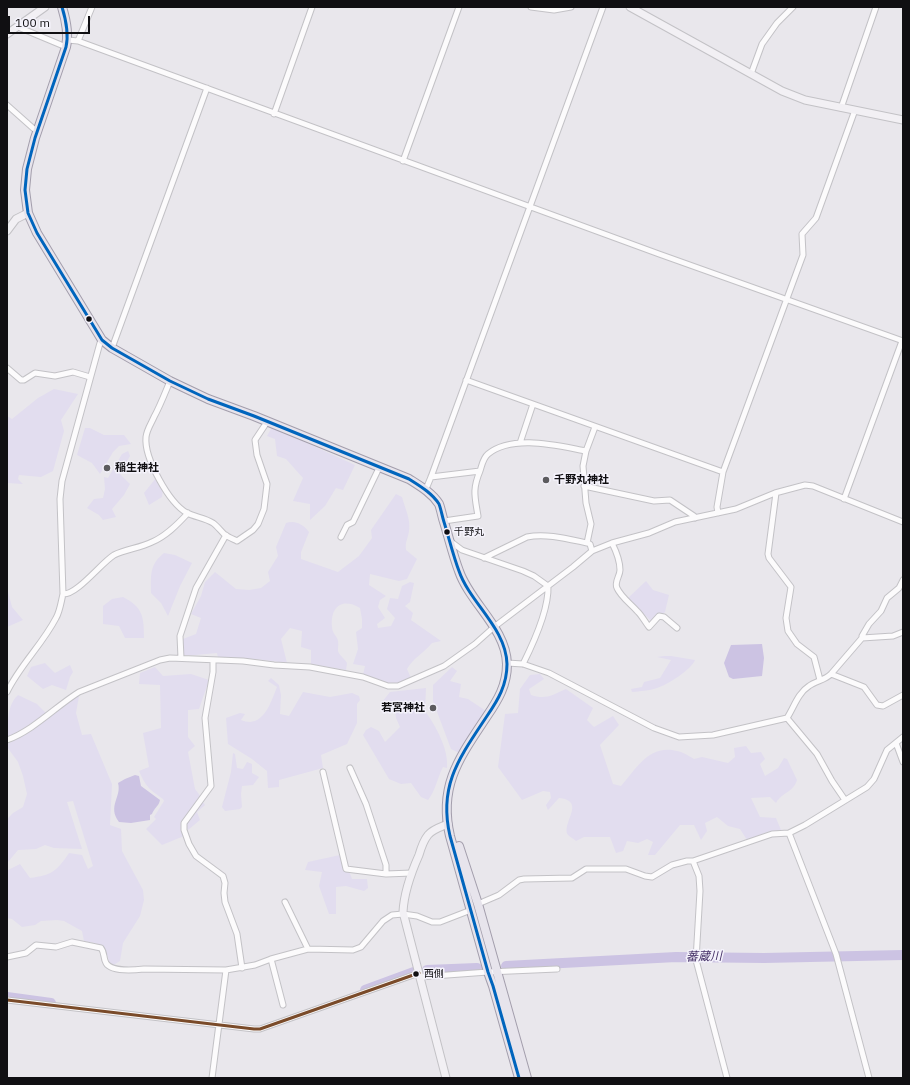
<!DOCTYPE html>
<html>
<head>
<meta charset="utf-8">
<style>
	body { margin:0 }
	#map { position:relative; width:910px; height:1085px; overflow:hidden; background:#e9e7ec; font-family:"IBM Plex Sans",sans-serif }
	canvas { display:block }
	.frame { position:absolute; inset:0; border:8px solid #100f12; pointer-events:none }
	.scale { position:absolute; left:8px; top:16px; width:82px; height:18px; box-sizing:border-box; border:2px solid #100f12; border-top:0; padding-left:5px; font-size:12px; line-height:14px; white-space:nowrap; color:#100f12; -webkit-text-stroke:3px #f5f3fc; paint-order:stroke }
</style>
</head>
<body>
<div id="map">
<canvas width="910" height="1085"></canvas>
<div class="frame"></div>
<div class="scale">100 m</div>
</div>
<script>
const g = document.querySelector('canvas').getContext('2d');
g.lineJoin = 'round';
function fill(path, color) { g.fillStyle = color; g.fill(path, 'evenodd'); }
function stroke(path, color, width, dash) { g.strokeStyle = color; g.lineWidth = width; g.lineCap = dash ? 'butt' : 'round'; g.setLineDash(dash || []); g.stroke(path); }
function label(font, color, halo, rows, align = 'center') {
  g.font = font + ' "IBM Plex Sans","Noto Sans JP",sans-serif'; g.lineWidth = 3; g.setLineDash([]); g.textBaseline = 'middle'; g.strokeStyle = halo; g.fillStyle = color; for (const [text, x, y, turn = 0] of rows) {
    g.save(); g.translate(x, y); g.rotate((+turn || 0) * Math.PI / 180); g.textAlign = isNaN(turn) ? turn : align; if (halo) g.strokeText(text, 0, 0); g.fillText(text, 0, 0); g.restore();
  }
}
fill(new Path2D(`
	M 54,389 L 78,394 L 61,420 L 64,431 L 53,471 L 41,477 L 19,475 L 18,479 L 23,484 L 7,483 L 7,416 L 12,419 L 38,398 Z
	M 272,427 L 355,465 L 343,490 L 336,488 L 325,506 L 310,520 L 310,504 L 293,501 L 303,478 L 286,459 L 277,456 L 275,439 L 267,436 Z
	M 85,428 L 90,428 L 104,435 L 124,435 L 131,444 L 119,446 L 113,452 L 100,474 L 92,463 L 77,455 Z
	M 128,451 L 130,456 L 120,474 L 130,484 L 124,495 L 112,509 L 116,517 L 103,520 L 99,515 L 87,508 L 94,499 L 103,498 L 105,489 L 104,477 L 108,478 L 122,454 Z
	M 156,478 L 163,489 L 162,497 L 149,505 L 144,493 Z
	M 396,494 L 402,497 C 405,508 411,520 409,531 C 408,539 405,541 406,550 L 417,559 L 407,579 L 399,581 L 370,574 L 369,585 L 386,596 L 380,600 L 378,607 L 385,618 L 377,624 L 378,628 L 391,626 L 395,618 L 387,609 L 390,598 L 398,599 L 402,586 L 410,582 L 414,583 L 410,602 L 405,606 L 413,613 L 411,620 L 441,641 L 432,643 C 424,653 413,658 407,669 L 411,678 L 399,684 L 388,684 L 363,675 L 365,666 L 353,664 L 358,649 L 356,632 L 362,628 L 362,619 L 360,608 C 342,597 330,607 332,627 C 332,631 335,635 337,638 C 339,642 338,646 338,651 C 339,655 345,659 347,663 L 346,670 L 311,664 L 311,650 L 301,647 L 302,631 L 290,628 L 281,639 L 287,663 L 255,659 L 218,658 L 217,653 L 195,655 L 184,655 L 183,639 L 196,634 L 201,618 L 191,614 L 201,596 L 205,582 L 215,572 L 236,589 L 249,590 L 261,588 L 270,581 L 268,572 L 278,556 L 276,547 L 286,523 C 295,520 303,524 309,532 L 301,552 L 301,559 L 338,572 L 359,556 L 372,538 L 371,530 Z
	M 164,553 L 175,555 L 192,563 L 180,586 L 168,616 L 161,603 L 151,593 C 151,575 149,565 164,553 Z
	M 646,581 L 653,590 L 669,595 L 665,612 L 652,622 L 628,598 Z
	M 7,588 L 12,607 L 23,620 L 7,627 Z
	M 123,597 C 143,607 144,617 144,638 L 125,638 L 119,626 L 103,624 L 103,606 L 112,599 Z
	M 664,656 L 671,656 L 695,660 C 691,670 667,685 657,688 C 649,691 640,691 632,692 L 631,689 L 642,687 L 644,682 L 660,678 L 671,660 L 657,657 Z
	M 45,663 L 55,673 L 70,665 L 73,672 L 70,677 L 66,690 L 52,685 L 43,689 L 27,676 L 31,667 Z
	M 155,667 L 163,676 L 191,674 L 209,680 L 199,709 L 188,710 L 188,737 L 195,746 L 188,752 L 195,789 L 201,797 L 182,823 L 184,836 L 162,845 L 146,829 L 156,819 L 154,817 L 164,801 L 163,799 C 149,789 146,787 139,771 L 149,767 L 143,733 L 161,728 L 160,685 L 139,684 L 140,673 Z
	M 452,667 L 457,671 L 450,681 L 461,684 L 459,697 L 468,699 L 486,711 L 459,753 L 451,749 L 433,701 L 433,685 Z
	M 540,674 L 544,679 L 529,689 L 531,695 C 546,700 552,695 566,689 L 593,708 L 587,720 L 594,727 L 613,716 L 619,725 L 600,745 L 613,784 L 621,786 C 637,768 649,744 677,751 C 683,752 689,756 694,759 L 702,757 L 728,763 L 735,757 L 734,748 L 746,746 L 751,753 L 761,752 L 765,759 L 760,764 L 765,776 L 778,768 L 784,758 L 787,759 L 797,780 C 793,793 782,792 776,803 L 770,797 L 751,798 L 760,817 L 776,818 L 781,830 L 767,832 L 747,840 L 740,829 L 728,826 L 717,817 L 705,823 L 707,831 L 701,840 L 694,825 L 680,825 L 655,855 L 648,855 L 653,842 L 647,839 L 638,843 L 627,841 L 623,851 L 616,853 L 610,837 L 584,837 L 576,841 C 574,839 570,837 568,835 C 561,823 587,801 559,798 L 548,810 L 546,805 L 551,798 L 550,792 L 543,791 L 522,800 L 498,767 L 505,714 L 518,713 L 520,689 L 530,675 Z
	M 271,678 L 279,685 L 281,695 L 280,714 L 289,716 L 303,692 L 330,697 L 352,693 L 359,696 L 360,700 L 357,704 L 357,723 L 347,744 L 321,755 L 323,768 L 279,780 L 279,787 L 268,788 L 267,771 L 252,759 L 228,744 L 226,718 L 240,713 L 245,714 L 241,720 C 243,721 248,722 250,722 C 266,721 272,699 277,687 L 268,681 Z
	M 426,688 L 425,711 C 436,726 449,750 447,768 L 443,767 C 437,778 436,790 428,800 L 421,797 L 411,783 L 401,784 L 389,779 L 363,735 L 366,730 L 371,727 L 379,731 L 385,742 L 400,727 L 396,718 L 395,710 L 386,711 L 382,702 L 390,692 Z
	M 18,695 L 37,704 L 46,713 L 20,731 L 7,737 C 8,723 7,705 18,695 Z
	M 79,696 L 76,713 L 82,735 L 91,734 L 112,784 L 110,825 L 121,829 L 122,851 L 143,890 L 144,900 L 140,916 L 123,943 L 120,961 L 112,966 C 108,961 108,957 106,951 C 103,943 92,943 84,941 L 82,931 L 64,921 L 57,920 L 41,921 L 35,925 L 22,927 L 12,919 L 7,918 L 8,870 L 20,864 L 30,878 C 52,875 56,872 69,853 L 82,855 L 88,869 L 93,866 L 73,801 L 67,802 L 82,849 L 54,848 L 45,845 L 36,849 L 18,850 L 8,862 L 7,862 L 7,819 L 13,813 L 23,807 L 27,794 L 23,776 L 18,762 L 7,747 L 7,744 C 20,738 31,732 42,723 C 54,713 65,702 79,696 Z
	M 233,753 L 235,754 L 237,768 L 243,769 L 247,762 L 252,764 L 252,773 L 259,777 L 253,785 L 242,786 L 241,794 L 242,807 L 240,809 L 225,811 L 222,807 L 231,772 Z
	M 202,801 L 205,805 L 197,812 L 200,820 L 188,830 L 185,824 Z
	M 340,855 L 344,869 L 349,871 L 352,879 L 367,879 L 368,888 L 364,891 L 346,886 L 336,887 L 336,914 L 329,914 L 319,886 L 322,872 L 305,870 L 308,862 Z`), '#e2ddef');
fill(new Path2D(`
	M 762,644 L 764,658 L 762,676 L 733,679 L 729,677 L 724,663 L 731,645 Z
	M 135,775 L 139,776 L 141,786 L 160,800 C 159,806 154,808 152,814 L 150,815 L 150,820 L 131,823 L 119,822 C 107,806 122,797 118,783 L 125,779 Z`), '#ccc3e3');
stroke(new Path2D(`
	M 506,966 L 676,957 L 764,958 L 903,955
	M 427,970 L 477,968
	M 365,990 L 414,972
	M 7,997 L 51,1003`), '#ccc3e3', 10);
const street = new Path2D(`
	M 531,7 L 554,10 L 571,7
	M 18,27 L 66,47
	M 68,40 L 78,41 L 659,254 L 903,341
	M 78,41 L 92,7
	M 751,74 L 762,44 L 777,23 L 793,7
	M 7,105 L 34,129 L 38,130
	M 841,108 L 876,7
	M 274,114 L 312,7
	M 403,161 L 459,7
	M 112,348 L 207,88
	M 7,368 L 21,380 L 24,380 L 35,373 L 55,376 L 73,372 L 90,377
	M 466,380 L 723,472
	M 170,381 C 165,393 160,406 154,417 C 151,424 147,429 146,437 C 144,458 169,503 187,513 C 195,517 205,518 213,523 C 217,526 220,530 224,534 C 228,537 233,539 237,541 L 253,530 L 258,524 L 264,509 L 267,484 L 257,455 L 255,440 L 267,422
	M 520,443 L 533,404
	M 431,477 L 480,471 C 482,465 483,458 488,454 C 513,434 558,446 586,451
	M 584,486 L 654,501 L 670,500 L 694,516 L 695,518
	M 426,489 L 431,477 L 603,7
	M 776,493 L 768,554 L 769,558 L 791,587 L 786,618 L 788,631 L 797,644 L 814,657 L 820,680
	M 844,499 L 902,341
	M 718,513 L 717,507 L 723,472 L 803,255 L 802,234 L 816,218 L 855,110
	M 444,521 L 478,516 C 475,497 472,490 480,471
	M 341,537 L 347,525 L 353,522 L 379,468
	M 450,541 L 462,550 L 523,571 L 534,576 L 548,586 C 549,609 533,644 523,664
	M 587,543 L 591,524 L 586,503 L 583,466 L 586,451 L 595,427
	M 612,543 C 616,551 620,560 620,570 C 620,576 614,582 617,588 C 621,597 631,604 638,612 C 642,616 645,622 649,627 L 659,616 L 664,617 L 677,628
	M 484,558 L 527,537 C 546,533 568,539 587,543 L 590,544 L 592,551
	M 63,594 C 77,595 101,563 114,555 C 126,549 140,548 152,542 C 166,536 177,525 188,513
	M 862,638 L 862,636 L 869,624 L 881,611 L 887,598 L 899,588 L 903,580
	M 181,658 L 180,636 L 196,588 L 226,535
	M 213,661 L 213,672 L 205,718 L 211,786 L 184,823 L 184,830 L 189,844 L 196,856 L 223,876 L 225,883 L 224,893 L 225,902 L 237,934 L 242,968
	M 507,663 L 523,664 L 549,673 L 654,728 L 679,737 L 713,735 L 787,718
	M 831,674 L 864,687 L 877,705 L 883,706 L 903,695
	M 7,692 C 20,665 42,645 56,618 C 60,611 61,602 63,594 L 60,499 L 62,481 L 100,343 L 102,340
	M 7,740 C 34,730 55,707 79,692 L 160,660 L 170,658 L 243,661 L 274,665 L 310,667 L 363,677 L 388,686 L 398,686 L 444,666 L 475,644 L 494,627 L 573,567 L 592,551 L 612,543 L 649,533 L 675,522 L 736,509 L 775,493 L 805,485 L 813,486 L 903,522
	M 896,743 L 903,762
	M 350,768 L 366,804 L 386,865 L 386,874
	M 323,772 L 346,869 L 386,874 L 412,873
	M 845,800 L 832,781 L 817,754 L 787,718 C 794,707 798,693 809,686 C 816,681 825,680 831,674 L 862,638 L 893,636 L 903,632
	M 789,833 L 836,954 L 869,1078
	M 693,861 L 699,876 L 700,891 L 696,960 L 727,1078
	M 285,902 L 308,949
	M 478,904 L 499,895 L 519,880 L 524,879 L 572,878 L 586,869 L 626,869 L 645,876 L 652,877 L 672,865 L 687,861 L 693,861 L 772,834 L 789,833 L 805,825 L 867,787 L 874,779 L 887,750 L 903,737
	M 7,957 L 26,953 L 36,945 L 56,947 L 72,942 L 101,948 C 105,953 103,958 106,963 C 111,972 135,970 144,969 L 226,970 L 255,965 L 271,959 L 308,949 L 353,950 L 361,947 L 383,921 L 392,915 L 403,914 L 417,916 L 432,922 L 440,922 L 471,910
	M 271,959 L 283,1005
	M 420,977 L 488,972 L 557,969
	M 7,1000 L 254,1029 L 260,1029 L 419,973
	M 212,1078 L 226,970`);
const secondary = new Path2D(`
	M 630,7 L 782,91 L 805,100 L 903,120
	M 7,34 L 45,7
	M 7,231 L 16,219 L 28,213
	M 446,1078 L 403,912 C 404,892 411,873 419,855 C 421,848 424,840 428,835 C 433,829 441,827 448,824`);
const primary = new Path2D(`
	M 62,7 C 66,20 69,34 66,47 L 35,138 L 27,169 L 25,190 L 28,213 L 37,233 L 102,340 L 112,348 L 170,381 L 208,399 L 254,416 L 409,479 C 420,486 432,493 439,504 C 441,509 442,516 444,522 C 449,538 453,555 459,571 C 470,603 506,628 507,664 C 507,685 498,700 487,716 C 460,757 438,785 450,836 L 488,972 L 493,986 L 519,1078
	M 459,846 L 478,904 L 527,1078`);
stroke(street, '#c3c2c6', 7);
stroke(secondary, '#c3c2c6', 9);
stroke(primary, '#a39eac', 10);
stroke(street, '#fcfbfc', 5);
stroke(secondary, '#f2f0f4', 7);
stroke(primary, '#e7e4ec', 8);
stroke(new Path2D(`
	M 62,7 C 66,20 69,34 66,47 L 35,138 L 27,169 L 25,190 L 28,213 L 37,233 L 102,340 L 112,348 L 170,381 L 208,399 L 254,416 L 409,479 C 420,486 432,493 439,504 C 441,509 442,516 444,522 C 449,538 453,555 459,571 C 470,603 506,628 507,664 C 507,685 498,700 487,716 C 460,757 438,785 450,836 L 488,972 L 493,986 L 519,1078`), '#0065bd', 3);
stroke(new Path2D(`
	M 7,1000 L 254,1029 L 260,1029 L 419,973`), '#7a4b2a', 3);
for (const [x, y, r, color] of [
	[89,319,3.5,"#100f12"],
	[107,468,4,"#5c5b5e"],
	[546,480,4,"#5c5b5e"],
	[447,532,3.5,"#100f12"],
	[433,708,4,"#5c5b5e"],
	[416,974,3.5,"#100f12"]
]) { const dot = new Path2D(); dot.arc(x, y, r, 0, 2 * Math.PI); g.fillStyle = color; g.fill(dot); stroke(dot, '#f5f3fc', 1.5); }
label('10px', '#100f12', '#f5f3fc', [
	["千野丸",454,532],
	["西側",424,974]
], 'left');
label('bold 11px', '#100f12', '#f5f3fc', [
	["稲生神社",115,468],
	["千野丸神社",554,480],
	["若宮神社",425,708,"right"]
], 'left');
label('italic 12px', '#453167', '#f5f3fc', [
	["蕃蔵川",704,957,-1]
]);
</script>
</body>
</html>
